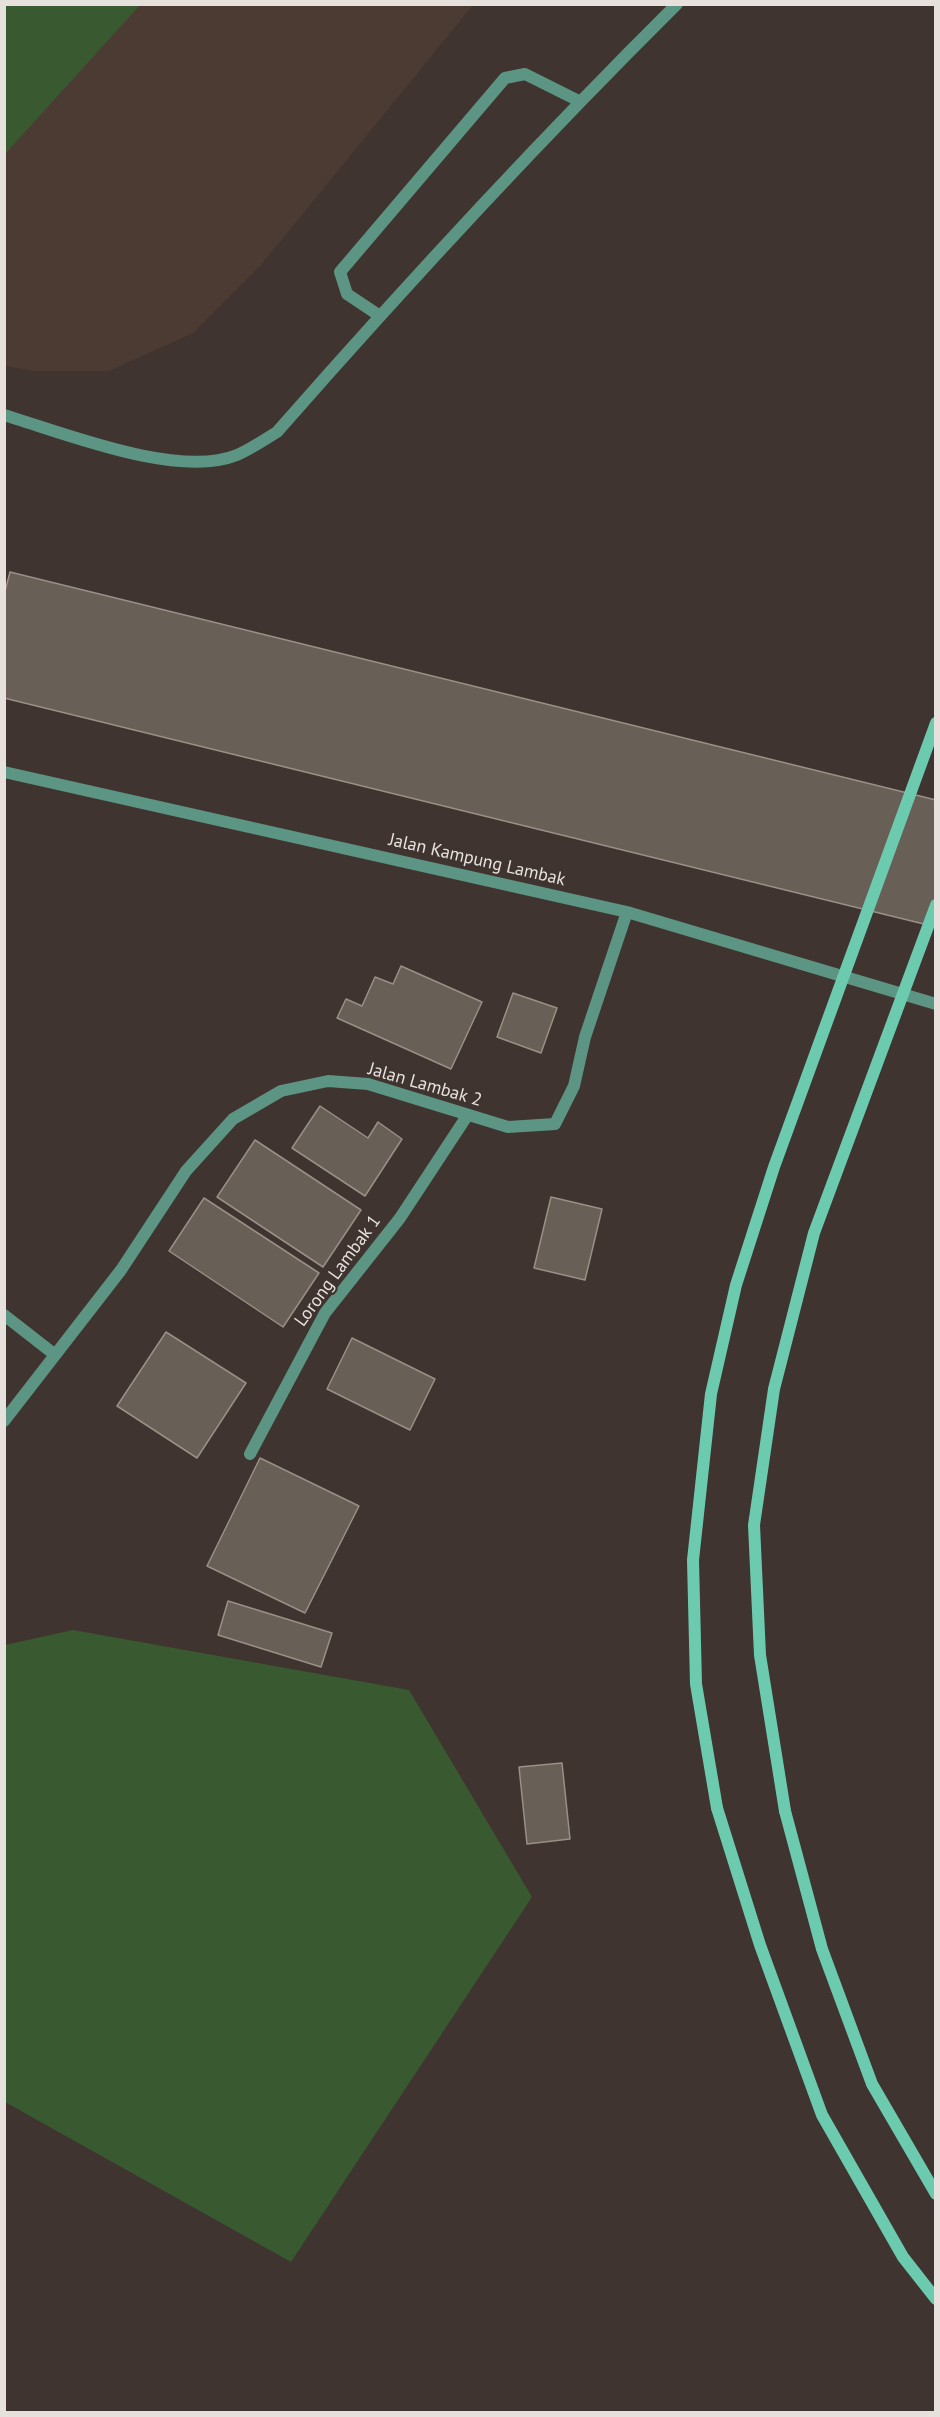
<!DOCTYPE html>
<html>
<head>
<meta charset="utf-8">
<style>
	body { margin:0 }
	#map { position:relative; width:940px; height:2417px; overflow:hidden; background:#3f342f; font-family:"PT Sans",sans-serif }
	canvas { display:block }
	.frame { position:absolute; inset:0; border:6px solid #e7e1dd; pointer-events:none }
</style>
</head>
<body>
<div id="map">
<canvas width="940" height="2417"></canvas>
<div class="frame"></div>
</div>
<script>
const g = document.querySelector('canvas').getContext('2d');
g.lineJoin = 'round';
function fill(path, color) { g.fillStyle = color; g.fill(path, 'evenodd'); }
function stroke(path, color, width, dash) { g.strokeStyle = color; g.lineWidth = width; g.lineCap = dash ? 'butt' : 'round'; g.setLineDash(dash || []); g.stroke(path); }
function label(font, color, halo, rows, align = 'center') {
  g.font = font + ' "PT Sans",sans-serif'; g.lineWidth = 4.5; g.setLineDash([]); g.textBaseline = 'middle'; g.strokeStyle = halo; g.fillStyle = color; for (const [text, x, y, turn = 0] of rows) {
    g.save(); g.translate(x, y); g.rotate((+turn || 0) * Math.PI / 180); g.textAlign = isNaN(turn) ? turn : align; if (halo) g.strokeText(text, 0, 0); g.fillText(text, 0, 0); g.restore();
  }
}
fill(new Path2D(`
	M 4,5 L 473,5 L 261,265 L 193,333 L 109,371 L 33,371 L 5,366 Z`), '#4c3b33');
fill(new Path2D(`
	M 5,4 L 140,5 L 5,154 L 4,5 Z
	M 73,1630 L 409,1690 L 532,1897 L 291,2262 L 5,2102 L 5,1645 Z`), '#395930');
const building = new Path2D(`
	M 10,572 L 936,800 L 936,927 L 4,698 L 4,595 Z
	M 401,966 L 482,1002 L 451,1069 L 337,1018 L 346,999 L 362,1006 L 375,977 L 393,984 Z
	M 513,993 L 557,1008 L 541,1053 L 497,1037 Z
	M 320,1106 L 368,1138 L 378,1122 L 402,1139 L 365,1196 L 292,1148 Z
	M 255,1140 L 361,1210 L 323,1267 L 217,1197 Z
	M 551,1197 L 602,1209 L 585,1280 L 534,1268 Z
	M 204,1198 L 319,1273 L 283,1327 L 169,1251 Z
	M 166,1332 L 246,1383 L 197,1458 L 117,1406 Z
	M 352,1338 L 435,1379 L 410,1430 L 327,1389 Z
	M 260,1458 L 359,1506 L 305,1613 L 207,1566 Z
	M 228,1601 L 332,1633 L 321,1667 L 218,1635 Z
	M 562,1763 L 570,1839 L 527,1844 L 519,1767 Z`);
fill(building, '#685f56');
stroke(building, '#9a9087', 1.5);
stroke(new Path2D(`
	M 380,316 L 347,294 L 340,272 L 505,78 L 525,74 L 579,101`), '#5d9584', 12);
stroke(new Path2D(`
	M 4,415 C 64,433 178,479 237,455 C 251,449 264,440 277,432 C 406,285 538,142 677,4
	M 4,772 L 627,912 L 936,1004
	M 4,1315 L 54,1354
	M 4,1421 L 121,1270 L 186,1171 L 233,1119 L 281,1091 L 328,1081 L 368,1084 L 508,1127 L 555,1124 L 574,1086 L 585,1037 L 627,912
	M 250,1454 L 325,1313 L 400,1218 L 467,1116`), '#5d9584', 12);
stroke(new Path2D(`
	M 717,1808 L 760,1945 L 822,2115 L 903,2257 L 936,2299
	M 785,1811 L 822,1949 L 872,2084 L 936,2194`), '#6ccbaf', 12);
stroke(new Path2D(`
	M 717,1808 L 696,1684 L 693,1560 L 711,1394 L 736,1285 L 774,1167 L 936,723
	M 785,1811 L 760,1655 L 754,1525 L 774,1389 L 814,1233 L 936,905`), '#6ccbaf', 12);
label('18px', '#e7e1dd', '#3f342f', [
	["Jalan Kampung Lambak",477,860,13],
	["Jalan Lambak 2",425,1085,16],
	["Lorong Lambak 1",338,1271,-54]
]);
</script>
</body>
</html>
